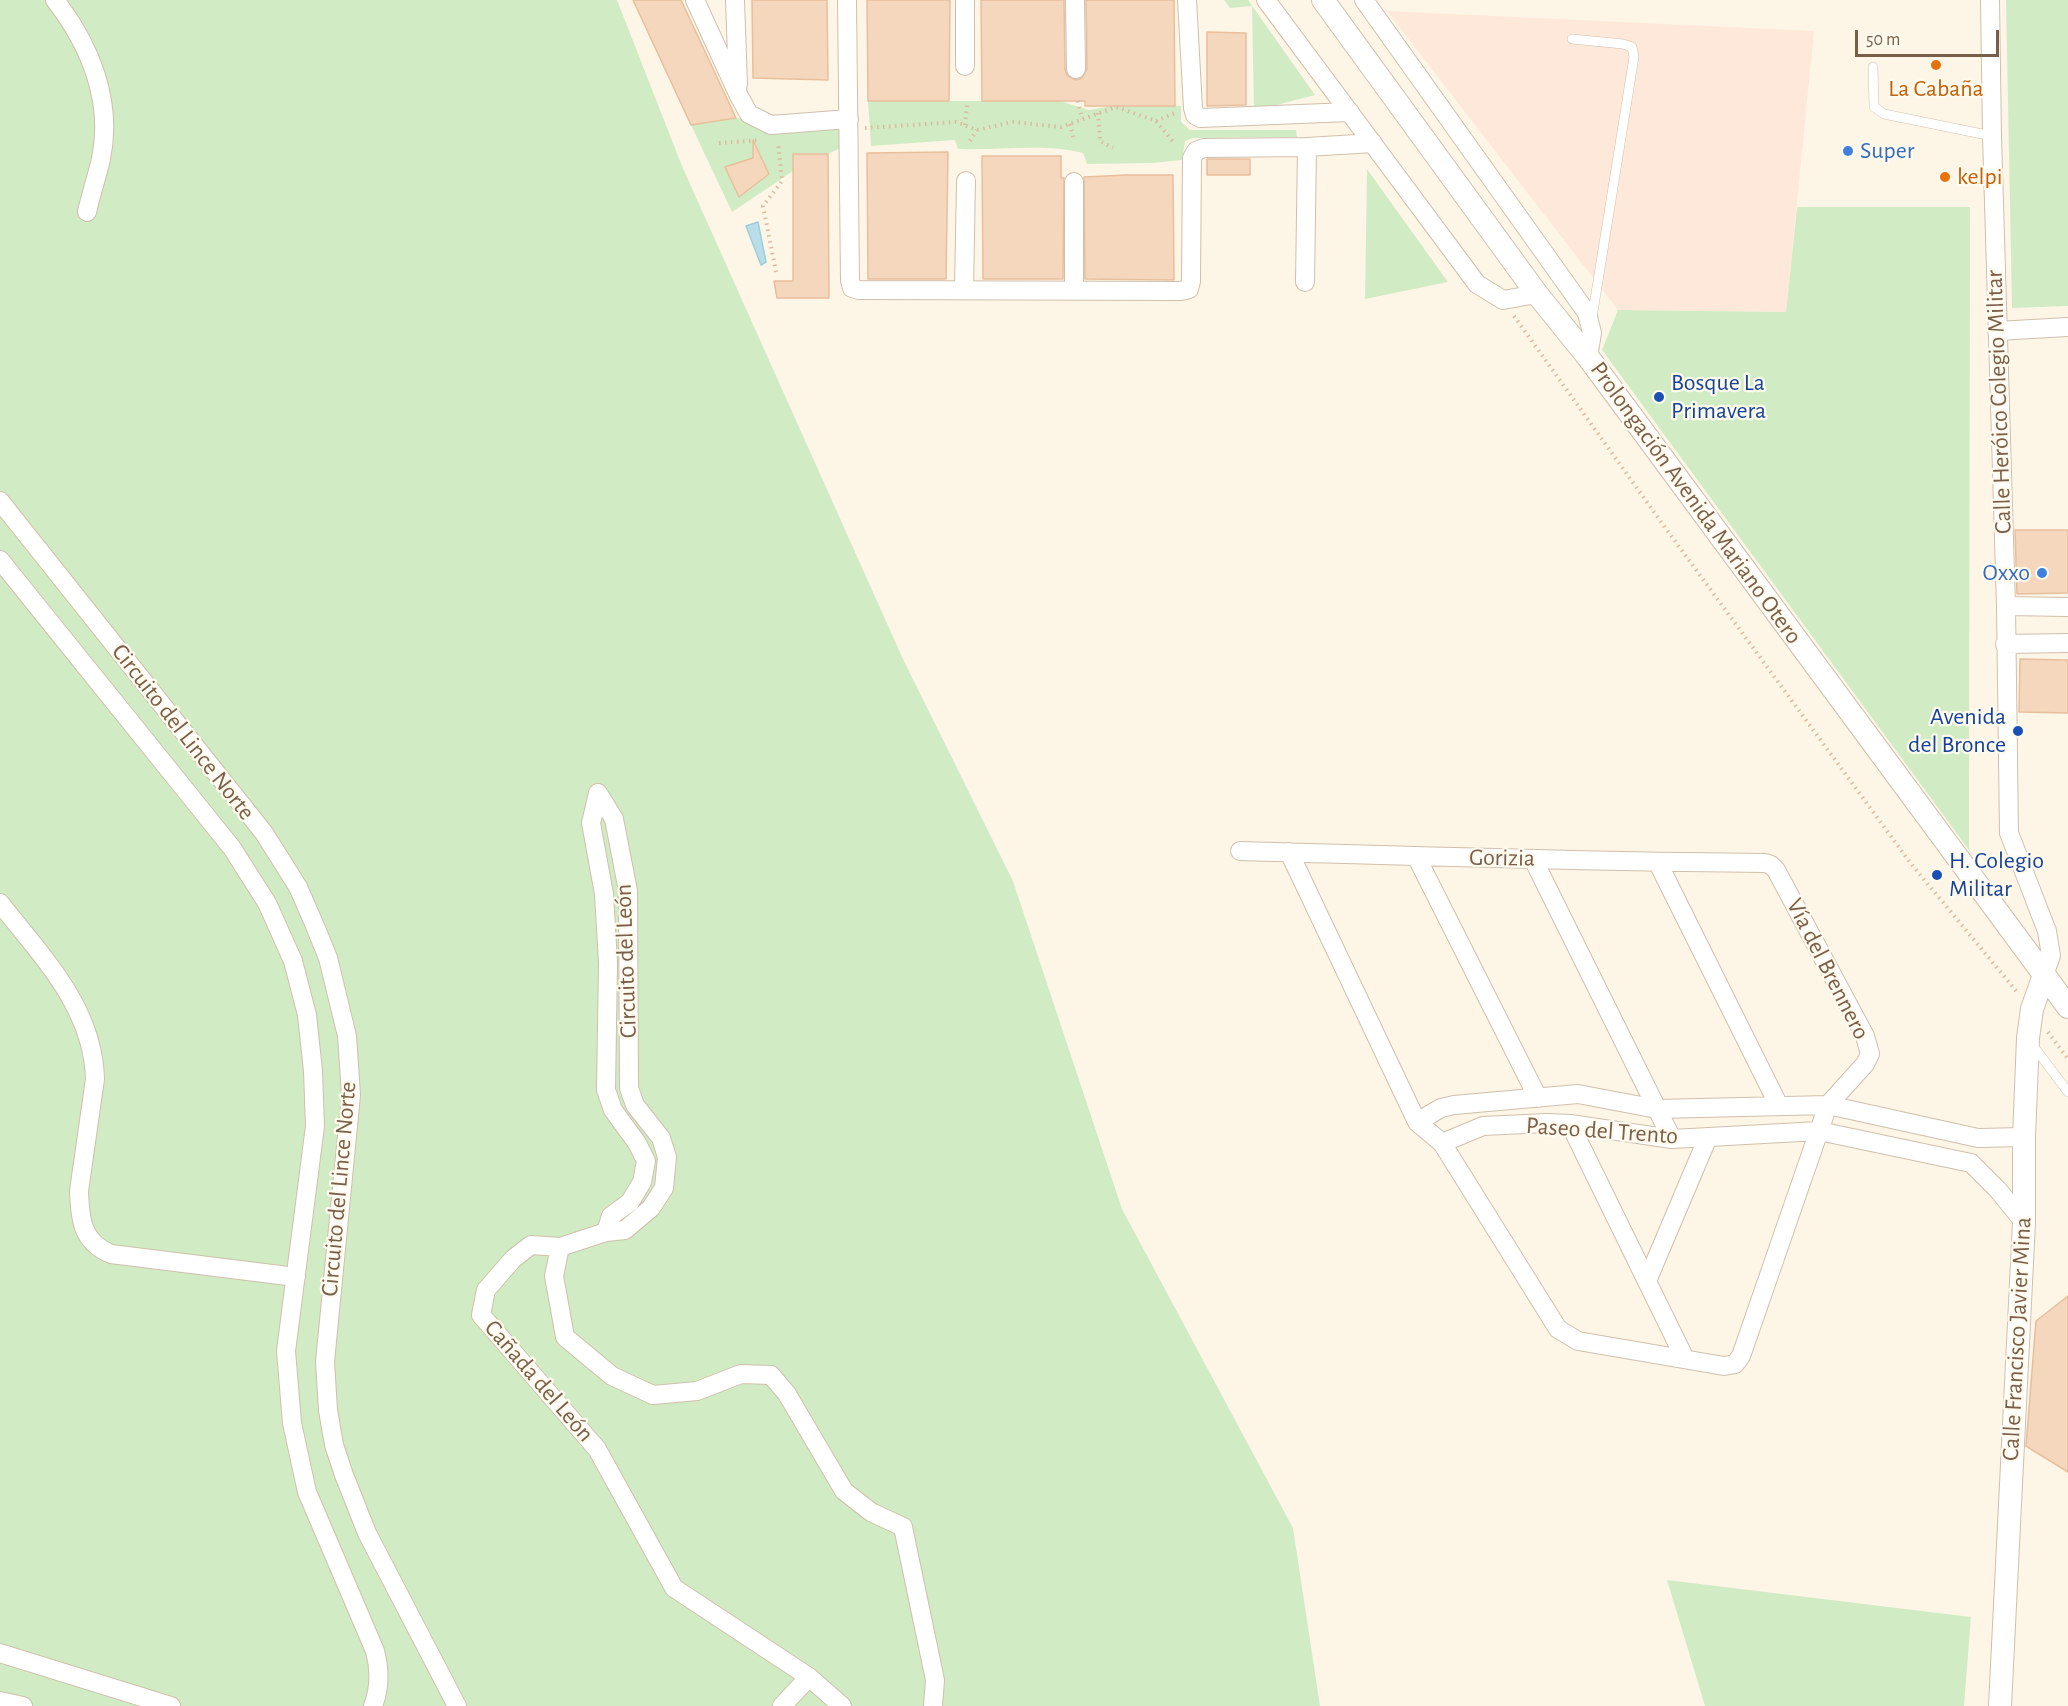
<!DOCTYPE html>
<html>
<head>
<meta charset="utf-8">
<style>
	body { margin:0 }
	#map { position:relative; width:2068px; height:1706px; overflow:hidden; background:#fdf6e7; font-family:"Alegreya Sans",sans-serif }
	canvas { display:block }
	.scale { position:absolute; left:1855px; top:30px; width:144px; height:27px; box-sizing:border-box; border:3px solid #795e4a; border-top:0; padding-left:8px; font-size:18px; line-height:21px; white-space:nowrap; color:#795e4a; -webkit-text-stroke:4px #fffaee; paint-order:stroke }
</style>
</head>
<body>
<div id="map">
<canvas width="2068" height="1706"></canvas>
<div class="scale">50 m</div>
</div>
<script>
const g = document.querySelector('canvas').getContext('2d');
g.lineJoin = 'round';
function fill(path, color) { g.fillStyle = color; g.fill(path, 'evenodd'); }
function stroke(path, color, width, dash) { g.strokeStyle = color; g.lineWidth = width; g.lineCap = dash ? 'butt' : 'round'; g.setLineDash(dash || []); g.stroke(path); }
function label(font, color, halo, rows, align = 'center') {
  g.font = font + ' "Alegreya Sans",sans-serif'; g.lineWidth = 4.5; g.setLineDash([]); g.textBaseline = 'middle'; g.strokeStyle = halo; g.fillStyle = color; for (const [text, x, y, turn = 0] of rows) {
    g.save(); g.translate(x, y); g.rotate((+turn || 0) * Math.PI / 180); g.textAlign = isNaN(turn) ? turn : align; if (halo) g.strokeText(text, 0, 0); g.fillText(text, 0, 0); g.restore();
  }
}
fill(new Path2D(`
	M 1387,11 L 1814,31 L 1786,312 L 1618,310 Z`), '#fee8da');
fill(new Path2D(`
	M 0,0 L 617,0 L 682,166 L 903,659 L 1013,881 L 1122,1209 L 1293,1528 L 1320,1706 L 0,1706 Z
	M 1224,0 L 1248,0 L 1315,95 L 1254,111 L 1252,6 L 1230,8 Z
	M 2006,0 L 2068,0 L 2068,306 L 2012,308 Z
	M 868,101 L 1060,101 L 1089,110 L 1128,103 L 1181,106 L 1181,122 L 1190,130 L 1296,130 L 1297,137 L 1193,138 L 1185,141 L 1182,160 L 1153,163 L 1087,164 L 1083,153 C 1043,143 999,151 958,149 L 955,140 L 871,146 Z
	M 736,118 L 849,129 L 849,144 L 828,154 L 793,154 L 793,171 L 732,212 L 691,125 Z
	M 1367,169 L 1448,282 L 1365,299 Z
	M 1797,207 L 1970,207 L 1969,850 L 1602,350 L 1618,310 L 1786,312 Z
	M 1667,1580 L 1971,1617 L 1964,1706 L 1705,1706 Z`), '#d1ecc4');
const water = new Path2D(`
	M 758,222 L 766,262 L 761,265 L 746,226 Z`);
fill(water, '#badee8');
stroke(water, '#a0cddb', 1.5);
const building = new Path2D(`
	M 633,0 L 681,0 L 736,118 L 691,125 Z
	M 752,0 L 827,0 L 828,80 L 753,78 Z
	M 867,0 L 950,0 L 949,101 L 868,101 Z
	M 981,0 L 1064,0 L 1065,69 L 1067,75 L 1076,80 L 1082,78 L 1087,69 L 1086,0 L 1174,0 L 1175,106 L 1085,106 L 1085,101 L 982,101 Z
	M 1207,32 L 1246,33 L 1246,105 L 1207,106 Z
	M 753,140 L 769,174 L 739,197 L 725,167 L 753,158 Z
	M 948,152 L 946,279 L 868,279 L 867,153 Z
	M 793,154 L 828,154 L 829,298 L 777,298 L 774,281 L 793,281 Z
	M 982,156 L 1061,156 L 1061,178 L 1064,178 L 1063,279 L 983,279 Z
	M 1207,159 L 1250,159 L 1250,175 L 1207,175 Z
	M 1126,175 L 1173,175 L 1174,280 L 1085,279 L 1084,177 Z
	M 2015,530 L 2068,530 L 2068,593 L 2017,594 Z
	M 2020,659 L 2068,660 L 2068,713 L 2019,712 Z
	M 2068,1296 L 2068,1472 L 2026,1446 L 2036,1321 Z`);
fill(building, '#f4d7bd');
stroke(building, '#e8bf9d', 1.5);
const service = new Path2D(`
	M 1572,39 L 1623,44 L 1632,47 L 1634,57 L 1592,318
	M 1873,67 L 1874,107 L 1884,114 L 1992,136
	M 2031,1043 L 2068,1092`);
const minor = new Path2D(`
	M 55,0 C 90,45 113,101 101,159 C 97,176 91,194 87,212
	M 695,0 L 739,96 L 749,114 L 771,125 L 849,119
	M 735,0 L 738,85
	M 847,0 L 850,281 L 852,288 L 859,290 L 1181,291 L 1189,289 L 1191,281 L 1192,158 L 1196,151 L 1204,148 L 1307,147 L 1373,143
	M 965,0 L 965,66
	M 1075,0 L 1076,69
	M 1187,0 L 1193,108 L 1195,115 L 1200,118 L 1350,112
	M 1266,0 L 1477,284 L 1503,300 L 1537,294
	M 1364,0 L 1587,313 L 1592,333 L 1588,357
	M 1990,0 L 1992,136 L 2006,606 L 2009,833 L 2047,931 L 2051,956 L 2044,975
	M 1074,182 L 1074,290
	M 1305,282 L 1307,147
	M 964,290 L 966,181
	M 1997,331 L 2068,327
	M 0,501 L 264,833 L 298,887 L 315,926 L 328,958 L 347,1036 L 351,1095 L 325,1362 L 328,1410 L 334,1445 L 344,1475 L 367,1533 L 457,1706
	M 0,560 L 232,848 L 267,903 L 293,961 L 307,1015 L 313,1071 L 315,1126 L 286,1351 L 292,1423 L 307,1492 L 375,1651 C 380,1670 380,1688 373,1706
	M 2006,606 L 2068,607
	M 2005,644 L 2068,643
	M 598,793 L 591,823 L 604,894 L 608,963 L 606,1090 L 613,1110 L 637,1143 L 646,1161 L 642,1182 L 630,1202 L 611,1216 L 606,1232
	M 1240,851 C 1415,856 1590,862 1765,863 L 1771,865 L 1776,870 L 1865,1036 L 1870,1054 L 1865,1064 L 1828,1105 L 1741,1356 L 1735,1364 L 1724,1366 L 1578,1341 L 1558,1329 L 1442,1143 L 1417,1122 L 1289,852
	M 1416,856 L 1538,1098
	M 1533,859 L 1672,1139
	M 1658,863 L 1779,1106
	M 0,903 C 42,957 93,1007 95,1079 L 79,1191 C 80,1220 82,1242 111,1254 L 296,1277
	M 1417,1122 L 1441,1108 L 1454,1105 L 1578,1094 L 1657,1109 L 1828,1105 L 1978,1138 L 2024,1137
	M 1570,1124 L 1685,1359
	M 1442,1143 L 1483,1126 L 1547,1123 L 1570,1124 L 1672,1139 L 1819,1131 L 1971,1163 L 1998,1190 L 2024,1222
	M 560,1247 L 606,1232 L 625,1230 L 651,1208 L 664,1188 L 667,1157 L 661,1138 L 635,1105 L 629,1088 L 628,891 L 614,819 L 598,793
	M 1647,1281 L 1708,1137
	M 0,1653 L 171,1706
	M 0,1701 L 23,1706
	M 782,1706 L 809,1677
	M 842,1706 L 809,1677 L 674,1588 L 597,1449 L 481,1315 L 486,1290 L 513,1259 L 531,1245 L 560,1247 L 554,1276 L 565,1337 L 612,1376 L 653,1395 L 697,1391 L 741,1374 L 771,1375 L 787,1394 L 844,1491 L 871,1512 L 903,1527 L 935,1680 L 933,1706`);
const tertiary = new Path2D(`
	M 1323,0 L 1537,294 L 1588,357 L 2068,1007
	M 2000,1706 L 2024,1222 L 2024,1137 L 2028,1038 L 2032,1009 L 2044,975`);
stroke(service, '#d0bfac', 10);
stroke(minor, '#d0bfac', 20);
stroke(tertiary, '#d0bfac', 24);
stroke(new Path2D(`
	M 1078,101 L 1082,119
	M 1098,113 L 1100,141 L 1113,148
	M 1156,121 L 1177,112
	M 1070,124 L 1074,141
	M 965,125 L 967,105
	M 865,128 L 956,122 L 977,130 L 1013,122 L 1061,127 L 1116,107 L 1156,121 L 1175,144
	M 970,141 L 977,130
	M 719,143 L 760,140
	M 776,272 L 763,206 L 782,181 L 778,142
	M 1514,316 L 1664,526 L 1912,865 L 2018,993
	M 2048,1032 L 2068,1059`), '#dabba0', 4, [1.5, 4.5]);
stroke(service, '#fff', 9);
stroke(minor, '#fff', 18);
stroke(tertiary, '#fff', 22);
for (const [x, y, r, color] of [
	[1936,65,6,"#e8710a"],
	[1848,151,6,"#3f7fe0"],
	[1945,177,6,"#e8710a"],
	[1659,397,6,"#1a4fb4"],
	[2042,573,6,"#3f7fe0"],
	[2018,731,6,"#1a4fb4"],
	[1937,875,6,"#1a4fb4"]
]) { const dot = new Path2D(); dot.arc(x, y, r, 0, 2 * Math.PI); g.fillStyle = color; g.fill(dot); stroke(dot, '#fffaee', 2); }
label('24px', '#c56008', '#fffaee', [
	["La Cabaña",1936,89],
	["kelpi",1957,177,"left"]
]);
label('24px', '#366cbe', '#fffaee', [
	["Super",1860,151],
	["Oxxo",2030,573,"right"]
], 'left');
label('24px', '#164399', '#fffaee', [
	["Bosque La",1671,383],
	["Primavera",1671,411],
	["Avenida",2006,717,"right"],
	["del Bronce",2006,745,"right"],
	["H. Colegio",1949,861],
	["Militar",1949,889]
], 'left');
label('24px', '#795e4a', '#fffaee', [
	["Calle Heróico Colegio Militar",1999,402,-92],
	["Prolongación Avenida Mariano Otero",1696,503,54],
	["Circuito del Lince Norte",183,732,52],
	["Gorizia",1502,858,1],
	["Circuito del León",626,961,-92],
	["Vía del Brennero",1828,969,63],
	["Paseo del Trento",1602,1131,4],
	["Circuito del Lince Norte",339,1189,-85],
	["Calle Francisco Javier Mina",2017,1339,-87],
	["Cañada del León",539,1381,49]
]);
</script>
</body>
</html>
